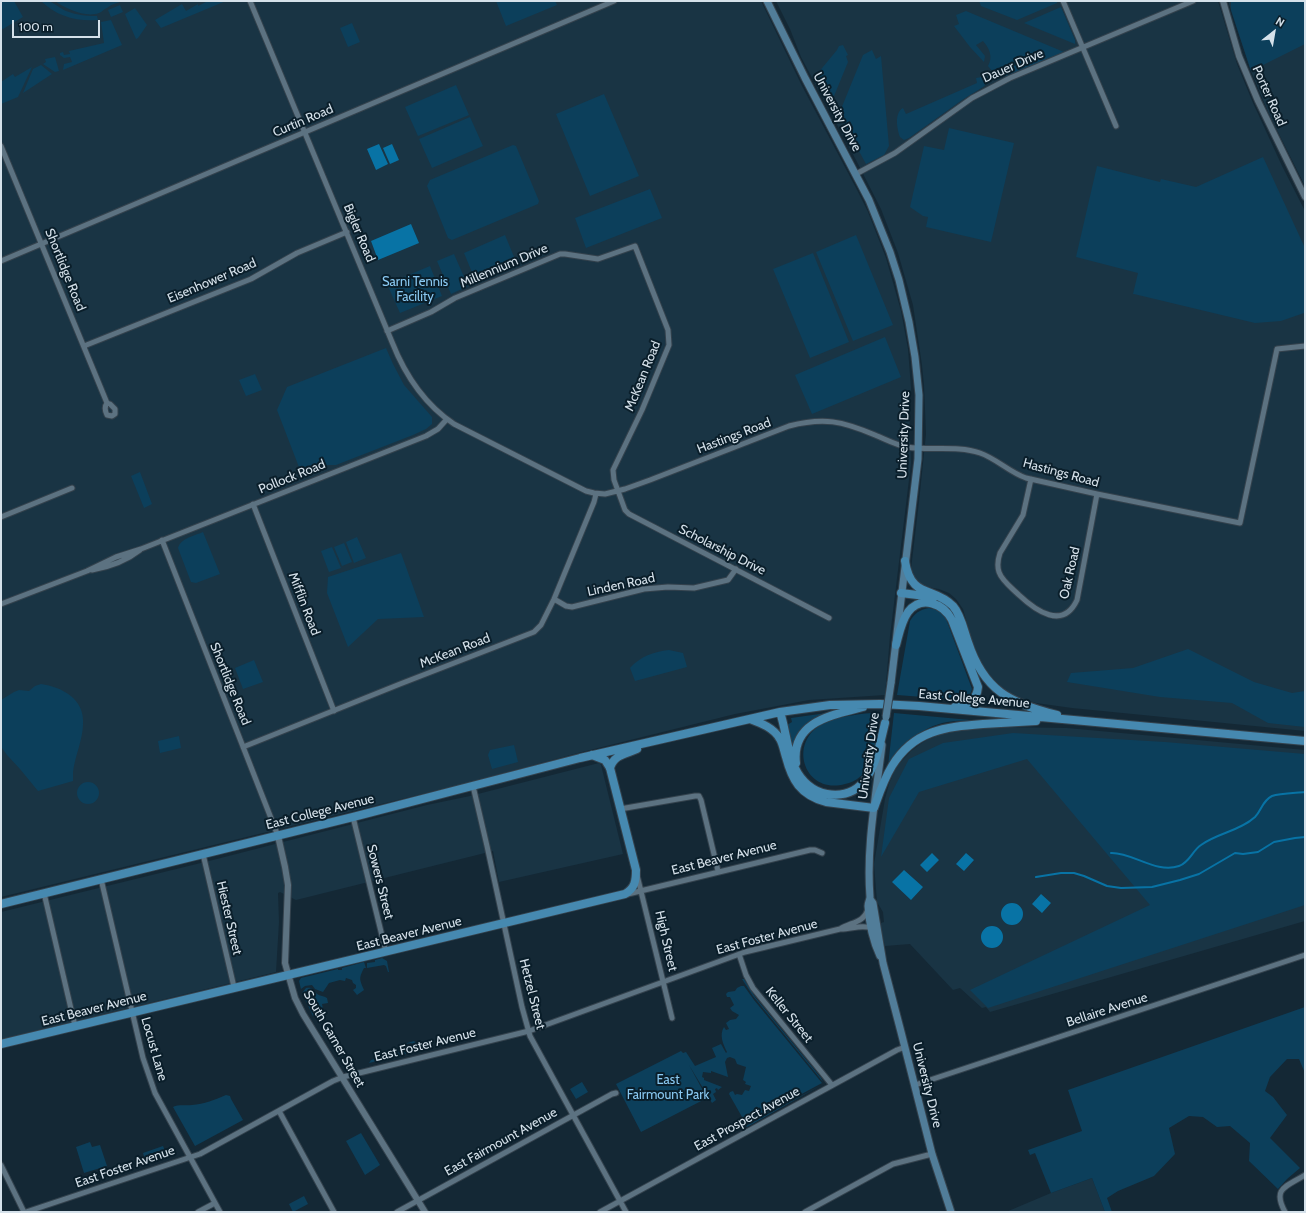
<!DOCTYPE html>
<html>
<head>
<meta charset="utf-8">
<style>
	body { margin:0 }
	#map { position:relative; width:1306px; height:1213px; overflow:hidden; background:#142835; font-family:Cabin,sans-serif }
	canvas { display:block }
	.frame { position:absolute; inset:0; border:2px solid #d5e1ea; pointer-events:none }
	.north { position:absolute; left:1254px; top:12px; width:40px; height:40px; -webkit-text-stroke:3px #0a1e2a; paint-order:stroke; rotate:31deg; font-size:11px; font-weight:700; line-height:16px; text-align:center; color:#d5e1ea }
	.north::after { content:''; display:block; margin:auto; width:14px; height:18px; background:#d5e1ea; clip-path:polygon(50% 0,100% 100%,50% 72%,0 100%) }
	.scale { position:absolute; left:12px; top:20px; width:88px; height:18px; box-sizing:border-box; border:2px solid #d5e1ea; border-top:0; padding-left:5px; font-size:12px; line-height:14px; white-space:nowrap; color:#d5e1ea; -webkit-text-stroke:3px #0a1e2a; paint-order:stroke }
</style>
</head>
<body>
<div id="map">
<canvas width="1306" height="1213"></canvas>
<div class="frame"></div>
<div class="north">N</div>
<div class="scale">100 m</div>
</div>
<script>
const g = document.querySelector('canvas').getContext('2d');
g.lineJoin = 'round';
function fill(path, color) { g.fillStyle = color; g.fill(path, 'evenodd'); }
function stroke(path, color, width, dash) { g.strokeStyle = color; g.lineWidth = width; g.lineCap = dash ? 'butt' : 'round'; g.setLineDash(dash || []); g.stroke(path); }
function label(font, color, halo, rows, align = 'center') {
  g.font = font + ' Cabin,sans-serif'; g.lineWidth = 4; g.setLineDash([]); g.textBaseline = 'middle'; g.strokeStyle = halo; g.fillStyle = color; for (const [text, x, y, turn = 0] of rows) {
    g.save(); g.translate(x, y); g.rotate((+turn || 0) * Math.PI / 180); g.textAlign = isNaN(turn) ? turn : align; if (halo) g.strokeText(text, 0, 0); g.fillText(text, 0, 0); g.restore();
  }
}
fill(new Path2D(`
	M 1,1 L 761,1 L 802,86 L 856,188 L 868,212 L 886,258 L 901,311 L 908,349 L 911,388 L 909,408 L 911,463 L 890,636 L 885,695 L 809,700 L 735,714 L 578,753 L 455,786 L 1,897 Z
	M 776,1 L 1218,1 L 1237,64 L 1253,103 L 1282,166 L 1305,211 L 1305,731 L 1072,708 L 1036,703 L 1022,699 L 1010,694 L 995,681 L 984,668 L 972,641 L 963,609 L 956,599 L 949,593 L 939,589 L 927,587 L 920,584 L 913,578 L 911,569 L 919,502 L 926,434 L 924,385 L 922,365 L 913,305 L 898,253 L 881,209 L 856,160 L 801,57 L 790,29 Z
	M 1228,1 L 1305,1 L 1305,186 L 1268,112 L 1251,71 Z
	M 1000,727 L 1067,728 L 1305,750 L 1305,921 L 990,1012 L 986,1007 L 982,1008 L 960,988 L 953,990 L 910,944 L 885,946 L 880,925 L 881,923 L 884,922 L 883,912 L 877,902 L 874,864 L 885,799 L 889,784 L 894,772 L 899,764 L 911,751 L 926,740 L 941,733 L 965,729 Z
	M 599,763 L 601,765 L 623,854 L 499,882 L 493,851 L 296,900 L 280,892 L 278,893 L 279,922 L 276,972 L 1,1039 L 1,912 L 213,860 L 427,805 L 470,796 Z
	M 1092,1178 L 1105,1212 L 1006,1212 L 1051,1193 Z`), '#193444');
fill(new Path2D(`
	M 1,1 L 14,1 L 23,17 L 3,29 L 1,28 Z
	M 41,1 C 55,1 54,5 66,11 C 76,15 86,16 97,16 L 98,20 C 77,22 56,16 41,1 Z
	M 55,1 L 125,1 C 118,2 112,4 107,8 C 104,9 102,12 99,13 C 86,18 66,9 55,1 Z
	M 208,1 L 226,1 L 161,28 L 155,20 L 182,4 L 186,11 L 198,4 L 198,6 Z
	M 496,1 L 555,1 L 557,5 L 506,26 Z
	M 979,1 L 1057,1 L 1057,3 L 1017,20 L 981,6 Z
	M 1231,1 L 1305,1 L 1305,44 L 1251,71 L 1231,10 Z
	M 120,5 L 123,12 L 111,17 L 108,10 Z
	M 1061,7 L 1075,40 L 1075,44 L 1024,23 Z
	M 135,8 L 147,25 L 138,38 L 136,39 L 125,14 Z
	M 966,11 L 1064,52 L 1007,76 C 997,78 993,72 988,66 C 993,57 990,49 983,41 L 976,45 L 985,56 L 984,62 L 970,47 L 954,26 L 959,24 L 956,15 Z
	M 111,20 L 122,45 L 63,70 L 64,64 L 72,62 L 70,57 L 64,58 L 60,55 L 60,53 L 63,52 L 64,55 L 70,54 L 69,51 L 104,43 L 101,22 Z
	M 352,23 L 360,42 L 348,47 L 340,28 Z
	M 843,45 L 848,55 L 846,56 L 848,62 L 832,101 L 818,73 L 837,50 L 839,46 Z
	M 872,50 L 876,59 L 881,56 L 889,146 L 884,155 L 866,164 L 839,114 L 863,55 Z
	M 55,57 L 59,71 L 55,72 L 43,64 L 46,62 L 45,59 Z
	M 41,65 L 52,74 L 23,93 L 33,69 Z
	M 32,67 L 18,97 L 1,104 L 1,82 L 13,74 L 15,77 Z
	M 982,77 L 986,82 L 985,85 L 983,87 L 962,100 L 909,138 L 904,140 L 900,137 C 897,129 894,113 903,108 L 906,114 L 977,83 L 976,78 Z
	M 456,85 L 469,115 L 418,136 L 405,107 Z
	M 604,94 L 639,176 L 590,196 L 556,114 Z
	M 470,117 L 483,146 L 432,168 L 419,139 Z
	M 949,128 L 1014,143 L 991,242 L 926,227 L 928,217 L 923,216 L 910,207 L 924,146 L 944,150 Z
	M 513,145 L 516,146 L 539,201 L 538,204 L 452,240 L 448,238 L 427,186 L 430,180 Z
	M 1263,157 L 1305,248 L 1305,312 L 1304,313 L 1281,321 L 1255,323 L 1134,294 L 1133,294 L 1138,273 L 1076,257 L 1097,166 L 1160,182 L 1161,179 L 1196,187 Z
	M 650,189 L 662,218 L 586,248 L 575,218 Z
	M 505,235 L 517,264 L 476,282 L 464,253 Z
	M 856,235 L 893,325 L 853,341 L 816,252 Z
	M 813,253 L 849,342 L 810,358 L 773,269 Z
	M 454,254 L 468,286 L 451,294 L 437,261 Z
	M 430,266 L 442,296 L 400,313 L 387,284 Z
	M 885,337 L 901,377 L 812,414 L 795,375 Z
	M 386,348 L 393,364 L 404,385 L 432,417 L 432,424 L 426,429 L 413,435 L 336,465 L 328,465 L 321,468 L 320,466 L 302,475 L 277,410 L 287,387 Z
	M 255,374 L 262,390 L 246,396 L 239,380 Z
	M 140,472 L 152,504 L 144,508 L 131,476 Z
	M 203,532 L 220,574 L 196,583 L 191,582 L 178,548 C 181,538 194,536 203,532 Z
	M 357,537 L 366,558 L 354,563 L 346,542 Z
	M 344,543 L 352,562 L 342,566 L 334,547 Z
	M 332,547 L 341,568 L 329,572 L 321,551 Z
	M 401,553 L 424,617 L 378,619 L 348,647 L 327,593 L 328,577 Z
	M 929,608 C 936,609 940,610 945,616 L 972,689 C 970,695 969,698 962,700 L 897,695 L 910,621 C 915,613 919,610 929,608 Z
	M 1188,649 L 1254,682 L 1292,693 L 1305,691 L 1305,727 L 1268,723 L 1232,703 L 1160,697 L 1067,682 L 1071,673 L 1133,668 Z
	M 669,650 L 683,653 L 687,667 L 635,681 L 630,668 C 641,656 653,652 669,650 Z
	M 254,660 L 263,682 L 243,689 L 235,668 Z
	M 41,684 C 62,687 85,699 83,724 C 83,739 75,756 73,772 C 73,775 73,778 73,781 L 38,791 L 20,769 L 7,755 L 2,748 L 1,700 L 14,692 L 19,690 L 29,691 L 35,686 Z
	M 834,712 L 821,717 L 793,750 L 787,725 L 792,722 L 791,718 Z
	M 879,712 C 878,729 878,748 870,764 C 865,774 856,782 845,784 C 805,795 787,744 822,724 C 835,716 863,714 879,712 Z
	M 894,713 L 981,721 C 970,721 957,720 947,722 C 921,727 902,745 888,766 Z
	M 1013,733 L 1165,742 L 1305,754 L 1305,905 L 988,1008 L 970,990 L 1150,905 L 1027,759 L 919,792 L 881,857 L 889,798 L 909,759 L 943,743 Z
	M 179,736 L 181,748 L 160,753 L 158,741 Z
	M 514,745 L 518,762 L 492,769 L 488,755 L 490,750 Z
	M77 793a11 11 0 1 1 22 0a11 11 0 1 1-22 0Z
	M 382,958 L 387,961 L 389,972 L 388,972 L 386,966 L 384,965 L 367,968 L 367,963 L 375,962 L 375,960 Z
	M 364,962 L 366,968 L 364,968 C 358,979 360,980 364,990 L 357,995 L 353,990 L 356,988 L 356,985 L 353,983 L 352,980 L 346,978 L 345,981 L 340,980 L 329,983 L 323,992 L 315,989 L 312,985 L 305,986 L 301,989 L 299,981 L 301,978 L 338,969 L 338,970 L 342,970 L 342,968 Z
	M 742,979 L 744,979 L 755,997 L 821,1078 L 823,1082 L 753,996 Z
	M 741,986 L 744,986 L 754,1000 L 822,1083 L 746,1124 L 729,1094 L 730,1092 L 733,1091 L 735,1095 L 737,1094 L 742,1095 L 745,1090 L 749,1091 L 751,1086 L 745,1084 L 746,1082 L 743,1080 L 746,1067 L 737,1064 L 735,1059 L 730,1057 L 727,1058 L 725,1062 L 728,1077 L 711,1071 L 711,1073 L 703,1072 L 702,1077 L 704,1078 L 704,1080 L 722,1087 L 718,1090 L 717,1088 L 715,1089 L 716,1092 L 713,1094 L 716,1100 L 712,1103 L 689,1065 L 707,1098 L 641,1132 L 616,1084 L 681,1051 L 683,1053 L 686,1052 L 695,1066 L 716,1057 L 712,1048 L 721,1044 L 726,1053 L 727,1052 C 723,1044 719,1035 724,1027 L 726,1030 L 729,1029 L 726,1023 L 730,1020 L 736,1019 L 739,1015 L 732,1011 L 730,1008 L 734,1005 L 730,997 L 727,997 L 726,994 L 728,992 L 735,991 L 737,988 Z
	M 306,988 C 313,987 313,990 317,994 C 320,996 324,996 327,998 L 328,1003 L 322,1004 L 324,1014 L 313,1016 L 302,993 Z
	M 1305,1007 L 1305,1073 L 1299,1059 L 1287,1059 L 1270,1077 L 1265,1091 L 1273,1097 L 1287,1115 L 1270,1138 L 1300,1168 L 1287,1179 L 1278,1189 L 1249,1161 L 1250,1143 L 1230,1126 L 1217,1127 L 1203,1117 L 1189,1116 L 1169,1128 L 1175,1154 L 1154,1176 L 1118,1191 L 1107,1198 L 1112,1212 L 1105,1212 L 1092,1178 L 1051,1193 L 1035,1153 L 1030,1155 L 1028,1150 L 1082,1131 L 1068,1090 Z
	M 414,1041 L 416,1043 L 418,1051 L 369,1063 L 371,1060 L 405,1051 L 406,1049 L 413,1047 L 413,1044 L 411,1043 L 404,1044 Z
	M 582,1082 L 588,1092 L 576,1099 L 570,1089 Z
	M 823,1084 L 747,1127 L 746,1126 Z
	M 226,1095 L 230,1096 L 231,1099 L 243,1120 L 195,1146 L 173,1107 C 179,1104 185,1106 192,1105 C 204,1104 215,1100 226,1095 Z
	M 361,1133 L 380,1165 L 365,1175 L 346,1141 Z
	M 90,1142 L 92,1147 L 100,1145 L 107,1166 L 84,1173 L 76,1147 Z
	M 163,1146 L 167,1156 L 146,1163 L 143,1153 Z
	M 304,1196 L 308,1204 L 293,1212 L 289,1204 Z`), '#0c3f5b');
fill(new Path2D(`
	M 379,144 L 388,164 L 376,170 L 367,149 Z
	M 392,144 L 399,160 L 390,164 L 383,148 Z
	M 411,224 L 419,243 L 378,260 L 371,241 Z
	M 932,853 L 939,860 L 927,872 L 920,865 Z
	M 966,853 L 974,860 L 964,871 L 956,864 Z
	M 904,870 L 923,887 L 911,900 L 892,882 Z
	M 1041,894 L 1051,903 L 1042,913 L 1032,904 Z
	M1001 914a11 11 0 1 1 22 0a11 11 0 1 1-22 0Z
	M981 937a11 11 0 1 1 22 0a11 11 0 1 1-22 0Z`), '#0873a5');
stroke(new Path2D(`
	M 1111,853 C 1132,852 1156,874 1179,866 C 1190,862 1192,851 1201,845 C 1217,833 1240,831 1255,817 C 1262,810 1262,801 1272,796 C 1280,793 1296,793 1305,792
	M 1036,877 L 1061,873 L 1074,873 L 1084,876 L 1107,886 L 1121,888 L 1152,887 L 1180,880 L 1199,874 L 1235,853 L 1243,854 L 1258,852 L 1274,842 L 1295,838 L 1305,837`), '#0873a5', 2);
const minor = new Path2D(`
	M 250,1 L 392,342 C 405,375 424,404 454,424 L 586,491 L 594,493 L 605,494 L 625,489 L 650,480 L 789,426 C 824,417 842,421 875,435 C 885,439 896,445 907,447 C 930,451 957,445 980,453 C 997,459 1009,472 1026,478 L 1097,494 L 1240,523 L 1277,349 L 1305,346
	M 1063,1 L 1116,126
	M 1,146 L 107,403
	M 856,174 L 895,153 L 972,98 L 1010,78 L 1193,1
	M 1,261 L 614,1
	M 387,331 L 431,312 L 455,298 L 560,254 L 565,254 L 598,259 L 635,246 L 668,330 L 669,345 L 642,410 L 613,470 L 614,480 L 625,510 L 629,514 L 829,618
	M 84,346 L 251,279 L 297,253 L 347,232
	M 107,403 L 110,404 L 115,409 L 115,414 L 112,416 L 107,415 C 105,411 104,407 107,403 Z
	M 1031,479 L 1023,515 L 1000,553 C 998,559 997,566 999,572 C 1002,581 1012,588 1019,595 C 1036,611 1063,630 1077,600 L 1097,494
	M 253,504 L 334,711
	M 1,517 L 72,488
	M 162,540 L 278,836
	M 92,570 C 109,567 126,561 140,550
	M 554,599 L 566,606 L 572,607 L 644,589 L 668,587 L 694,588 L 728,580 L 736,569
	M 1,604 L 87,571 L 116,557 L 141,549 L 426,436 L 438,429 L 447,419
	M 243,747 L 400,684 L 534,632 L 541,625 L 554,599 L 594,502 L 596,494
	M 473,786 L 487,846 L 522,1007 L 530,1036 L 626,1212
	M 620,809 L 695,796 L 699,796 L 701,800 L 718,871
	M 353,817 L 386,952
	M 203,854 L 234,987
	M 637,875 L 672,1018
	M 101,879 L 143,1058 L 155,1093 L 220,1212
	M 44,893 L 75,1026
	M 628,894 L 810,850 L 815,850 L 822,853
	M 841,929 C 852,929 861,924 872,928
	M 739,954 L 746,975 L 753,988 L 832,1085
	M 915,1085 L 1305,955
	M 279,1111 L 334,1212
	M 1,1165 L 24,1212
	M 26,1212 L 200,1154 L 333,1081 L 343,1077 L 529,1031 L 745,952 L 840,929 C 851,922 864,923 868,909
	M 198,1212 L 215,1203
	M 397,1212 L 612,1094 L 616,1093
	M 600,1212 L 897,1050 L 905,1047
	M 805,1212 L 893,1164 L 932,1154
	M 1285,1212 C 1272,1188 1286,1187 1305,1175`);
const tertiary = new Path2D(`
	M 1223,1 L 1239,56 L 1258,101 L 1305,197
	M 278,836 L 285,867 L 288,885 L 285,963 L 295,998 L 303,1014 L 425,1212`);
const secondary = new Path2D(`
	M 767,1 L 805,78 L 869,200 L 890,252 L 899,280 L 909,322 L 915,357 L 919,395 L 918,459 L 891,683
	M 870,899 L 873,903 L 883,963 L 901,1032 L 932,1154 L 951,1212
	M 880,956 C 873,941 869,922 868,906 C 868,902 870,900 870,897 C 866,846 876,796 882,745`);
const primary = new Path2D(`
	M 905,561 C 911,599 933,586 953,606 C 961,615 964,631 968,642 C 984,691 1010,703 1057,715
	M 901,593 L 934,597
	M 896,645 C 899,634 901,622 908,612 C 921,595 943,603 952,620 L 978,687 C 977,701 967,704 955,707
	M 780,712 C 786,730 787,751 795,768 C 801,781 813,792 827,794 C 871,801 877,755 885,723
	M 750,719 C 761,723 774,728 780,739 C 783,744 784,751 786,757 C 792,780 800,795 826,802 L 874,808 C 879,794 884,779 892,766 C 914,730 945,727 983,724 C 1001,723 1018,722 1036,721
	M 796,763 C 791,721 833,715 863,707
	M 610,768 C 614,754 627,754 637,749
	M 1,904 L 353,817 L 580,758 L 780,712 L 830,705 L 880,704 L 919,706 L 1305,741
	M 1,1044 L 625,894 C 635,888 636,881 636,870 L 610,768 L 605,760 L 592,755`);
stroke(minor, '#34424d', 7);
stroke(tertiary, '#34424d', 8);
stroke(secondary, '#34424d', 9);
stroke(primary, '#34424d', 10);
stroke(minor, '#5c7281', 5);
stroke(tertiary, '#5c7281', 6);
stroke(secondary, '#517d99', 7);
stroke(primary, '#4689b0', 8);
const secondaryBridge = new Path2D(`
	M 886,717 L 891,683`);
stroke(secondaryBridge, '#34424d', 9, []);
stroke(secondaryBridge, '#517d99', 7);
label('13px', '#d5e1ea', '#0a1e2a', [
	["Dauer Drive",1013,66,-24],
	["Porter Road",1269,96,66],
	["University Drive",837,112,62],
	["Curtin Road",303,121,-23],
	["Bigler Road",359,233,67],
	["Millennium Drive",504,266,-23],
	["Shortlidge Road",65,270,68],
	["Eisenhower Road",212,281,-23],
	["McKean Road",643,376,-68],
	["University Drive",904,435,-88],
	["Hastings Road",734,436,-21],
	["Hastings Road",1061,473,15],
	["Pollock Road",292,477,-22],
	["Scholarship Drive",722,550,27],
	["Oak Road",1070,573,-77],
	["Linden Road",621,585,-12],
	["Mifflin Road",304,604,69],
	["McKean Road",455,651,-21],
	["Shortlidge Road",230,684,68],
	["East College Avenue",974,699,5],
	["University Drive",869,756,-82],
	["East College Avenue",320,812,-14],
	["East Beaver Avenue",724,858,-14],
	["Sowers Street",380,882,76],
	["Hiester Street",229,918,77],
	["East Beaver Avenue",409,934,-14],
	["East Foster Avenue",767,937,-15],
	["High Street",666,941,77],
	["Hetzel Street",532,994,76],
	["East Beaver Avenue",94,1009,-14],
	["Bellaire Avenue",1107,1010,-18],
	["Keller Street",789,1015,51],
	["South Garner Street",334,1039,60],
	["East Foster Avenue",425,1045,-14],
	["Locust Lane",154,1049,74],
	["University Drive",927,1085,76],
	["East Prospect Avenue",747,1119,-29],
	["East Fairmount Avenue",501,1142,-29],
	["East Foster Avenue",125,1167,-19]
]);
label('13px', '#8ac9f2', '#0a1e2a', [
	["Sarni Tennis",415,282],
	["Facility",415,297],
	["East",668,1080],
	["Fairmount Park",668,1095]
]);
</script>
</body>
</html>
